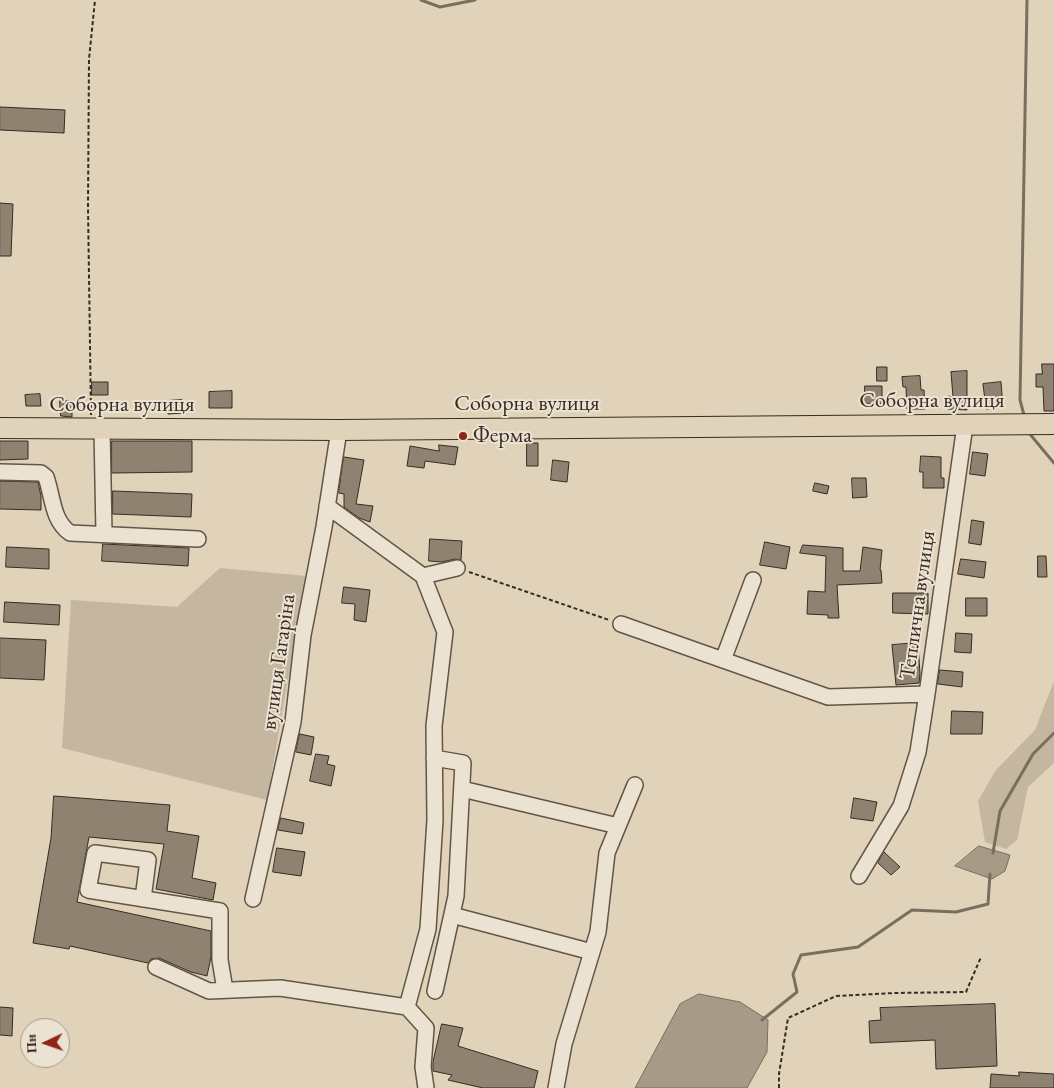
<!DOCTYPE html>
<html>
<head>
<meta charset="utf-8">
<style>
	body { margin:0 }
	#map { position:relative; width:1054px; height:1088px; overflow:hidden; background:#e1d3b9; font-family:"EB Garamond",serif }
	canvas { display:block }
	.north { position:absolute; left:20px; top:1018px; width:50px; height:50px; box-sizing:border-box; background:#ece2d2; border:1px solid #a4998c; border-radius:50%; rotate:267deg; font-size:14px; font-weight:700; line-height:20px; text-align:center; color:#372b22 }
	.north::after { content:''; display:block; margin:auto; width:18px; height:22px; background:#8f2418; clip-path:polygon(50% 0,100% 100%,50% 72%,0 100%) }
</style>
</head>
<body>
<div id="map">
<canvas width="1054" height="1088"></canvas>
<div class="north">Пн</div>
</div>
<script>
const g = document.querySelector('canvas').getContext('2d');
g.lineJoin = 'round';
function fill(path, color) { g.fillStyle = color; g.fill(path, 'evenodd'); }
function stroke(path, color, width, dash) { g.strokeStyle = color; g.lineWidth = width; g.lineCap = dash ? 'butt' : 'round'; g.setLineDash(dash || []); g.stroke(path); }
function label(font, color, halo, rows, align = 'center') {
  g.font = font + ' "EB Garamond",serif'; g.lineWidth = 4; g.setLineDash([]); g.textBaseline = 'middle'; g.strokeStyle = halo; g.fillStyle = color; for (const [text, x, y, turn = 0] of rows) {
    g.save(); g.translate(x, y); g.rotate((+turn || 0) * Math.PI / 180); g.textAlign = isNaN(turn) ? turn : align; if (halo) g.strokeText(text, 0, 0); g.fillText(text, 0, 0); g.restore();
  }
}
fill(new Path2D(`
	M 220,568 L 306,576 L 267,800 L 62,748 L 71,600 L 177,607 Z
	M 1054,681 L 1054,763 L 1028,787 L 1017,840 L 1006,849 L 985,842 L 978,801 L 995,771 L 1035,730 Z`), '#c4b69f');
const water = new Path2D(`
	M 979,846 L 1010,855 L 1005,871 L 992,879 L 955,866 Z
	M 699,994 L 740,1002 L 768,1020 L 767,1052 L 747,1088 L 635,1088 L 680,1004 Z`);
fill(water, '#a79a86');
stroke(water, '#7a6e5e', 1);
stroke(new Path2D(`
	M 421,0 L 440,7 L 475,0
	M 1024,415 L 1020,400 L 1027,0
	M 1029,433 L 1054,463
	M 993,853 L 1000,811 L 1033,754 L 1054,733
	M 762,1020 L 797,992 L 793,974 L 801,955 L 858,947 L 912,910 L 956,912 L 988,904 L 990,874`), '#7a6e5e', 3);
const building = new Path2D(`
	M 0,107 L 65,110 L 64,133 L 0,130 Z
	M 0,203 L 13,204 L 11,256 L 0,256 Z
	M 1042,364 L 1054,364 L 1054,411 L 1044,411 L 1043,387 L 1036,387 L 1036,374 L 1042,374 Z
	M 877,367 L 887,367 L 887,381 L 877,381 Z
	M 967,371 L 967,410 L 948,409 L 948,396 L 953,397 L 951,372 Z
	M 920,376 L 921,390 L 924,390 L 925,409 L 907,409 L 906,387 L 903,387 L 902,377 Z
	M 92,382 L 108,382 L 108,395 L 92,395 Z
	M 1001,382 L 1003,407 L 986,409 L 983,384 Z
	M 865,386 L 882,386 L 882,404 L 865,404 Z
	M 232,391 L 232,408 L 209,408 L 209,392 Z
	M 40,394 L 41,406 L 26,406 L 25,395 Z
	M 182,400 L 183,413 L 168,414 L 167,401 Z
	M 60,401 L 72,401 L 72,417 L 61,416 Z
	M 0,441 L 28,441 L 28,459 L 0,460 Z
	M 112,441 L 192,441 L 192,472 L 112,473 Z
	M 527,443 L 538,443 L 538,466 L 527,466 Z
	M 439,445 L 458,447 L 455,465 L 425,461 L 424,468 L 407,466 L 410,446 L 439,451 Z
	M 973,452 L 988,454 L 985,476 L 970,474 Z
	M 921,456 L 941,457 L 941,478 L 944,478 L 944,488 L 923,488 L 923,472 L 920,472 Z
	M 344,457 L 364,460 L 356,504 L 373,506 L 370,522 L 359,518 L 344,507 L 344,494 L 339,493 Z
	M 553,460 L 569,462 L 567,482 L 551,480 Z
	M 852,478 L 866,478 L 867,497 L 853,498 Z
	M 0,481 L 38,482 L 41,496 L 41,510 L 0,509 Z
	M 815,483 L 829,486 L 827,494 L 813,491 Z
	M 113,491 L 192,494 L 191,517 L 113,514 Z
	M 972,520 L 984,522 L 981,545 L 969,543 Z
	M 430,539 L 462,541 L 461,560 L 455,559 L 442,562 L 429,561 Z
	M 765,542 L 790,547 L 786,569 L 760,565 Z
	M 103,544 L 189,548 L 188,566 L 102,561 Z
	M 803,545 L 843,548 L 843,571 L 860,571 L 863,547 L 882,550 L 880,570 L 881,570 L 882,583 L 837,585 L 839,618 L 828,618 L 828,615 L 807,614 L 808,591 L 825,592 L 826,556 L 800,553 Z
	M 7,547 L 49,549 L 49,569 L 6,567 Z
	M 1038,556 L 1046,556 L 1047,577 L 1038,577 Z
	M 961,559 L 986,562 L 984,578 L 958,574 Z
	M 344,587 L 370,590 L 366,622 L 354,620 L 355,604 L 342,603 Z
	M 893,593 L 928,593 L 928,614 L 893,613 Z
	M 966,598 L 987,598 L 987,616 L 966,616 Z
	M 5,602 L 60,605 L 59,625 L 4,622 Z
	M 956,633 L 972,634 L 971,653 L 955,652 Z
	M 0,638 L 46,640 L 44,680 L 0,678 Z
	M 918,643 L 920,674 L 919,683 L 896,685 L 892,645 Z
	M 940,670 L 963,672 L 962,687 L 938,684 Z
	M 952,711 L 983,712 L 982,734 L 951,734 Z
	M 300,734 L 314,737 L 311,755 L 296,752 Z
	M 316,754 L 329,756 L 327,764 L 335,766 L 331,786 L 310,781 Z
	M 54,796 L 170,805 L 167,831 L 199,836 L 192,878 L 216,883 L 213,900 L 156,889 L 164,844 L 89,837 L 77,902 L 211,931 L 211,957 L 207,976 L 191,972 L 159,958 L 151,959 L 148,963 L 70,946 L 69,949 L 33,943 L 51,838 Z
	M 854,798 L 877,802 L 873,821 L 851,818 Z
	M 281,818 L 304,823 L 302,834 L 278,830 Z
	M 277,848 L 305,852 L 301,876 L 273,872 Z
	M 884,852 L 900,867 L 891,875 L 878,863 Z
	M 995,1004 L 997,1066 L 936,1069 L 935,1040 L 870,1043 L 869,1021 L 881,1020 L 880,1008 Z
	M 0,1007 L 13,1008 L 12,1036 L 0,1035 Z
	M 442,1024 L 463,1028 L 458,1046 L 538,1071 L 534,1088 L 483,1088 L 448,1080 L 452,1075 L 433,1071 L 433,1062 Z
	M 1019,1072 L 1054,1074 L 1054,1088 L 990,1088 L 991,1074 L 1019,1076 Z`);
fill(building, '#8f8271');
stroke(building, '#372b22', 1);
const minor = new Path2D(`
	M 102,429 L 104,534
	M 0,472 L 41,473 L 46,477 C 53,497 52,520 70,533 L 198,539
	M 327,506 L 423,576 L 457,568
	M 621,624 L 828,697 L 927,694 L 965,425
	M 723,660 L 753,580
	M 434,758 L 463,763 L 456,896 L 435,991
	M 462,789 L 618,826
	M 859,876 L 901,806 L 918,752 L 927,694
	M 143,899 L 148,860 L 95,853 L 88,890 L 220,911 L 220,960 L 225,990
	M 253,899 L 293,722 L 303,635 L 324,527 L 339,430
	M 452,915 L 592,952
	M 156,967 L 209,991 L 280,988 L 407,1007 L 428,929 L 435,820 L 434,726 L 445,632 L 423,576
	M 407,1007 L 426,1028 L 423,1067 L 426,1088
	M 556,1088 L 564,1044 L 598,932 L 607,853 L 635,785`);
const major = new Path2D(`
	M 0,428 L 339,430 L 1054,424`);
stroke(minor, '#625548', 18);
stroke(major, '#372b22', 22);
stroke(new Path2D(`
	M 91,415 L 88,206 L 89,59 L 95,0
	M 469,572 L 609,620
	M 779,1088 L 779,1074 L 788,1018 L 836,996 L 895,993 L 966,992 L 981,957`), '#372b22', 2, [4, 2.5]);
stroke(minor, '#ece2d2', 15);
stroke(major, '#e1d3b9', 20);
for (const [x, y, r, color] of [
	[463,436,5,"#8f2418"]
]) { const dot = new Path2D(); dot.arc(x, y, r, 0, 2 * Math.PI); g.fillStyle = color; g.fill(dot); stroke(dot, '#ece2d2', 2); }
label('22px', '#372b22', '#ece2d2', [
	["Соборна вулиця",932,401],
	["Соборна вулиця",527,404],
	["Соборна вулиця",122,405],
	["Теплична вулиця",918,605,-82],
	["вулиця Гагаріна",279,662,-82]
]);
label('22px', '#372b22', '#ece2d2', [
	["Ферма",473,436]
], 'left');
</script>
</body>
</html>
